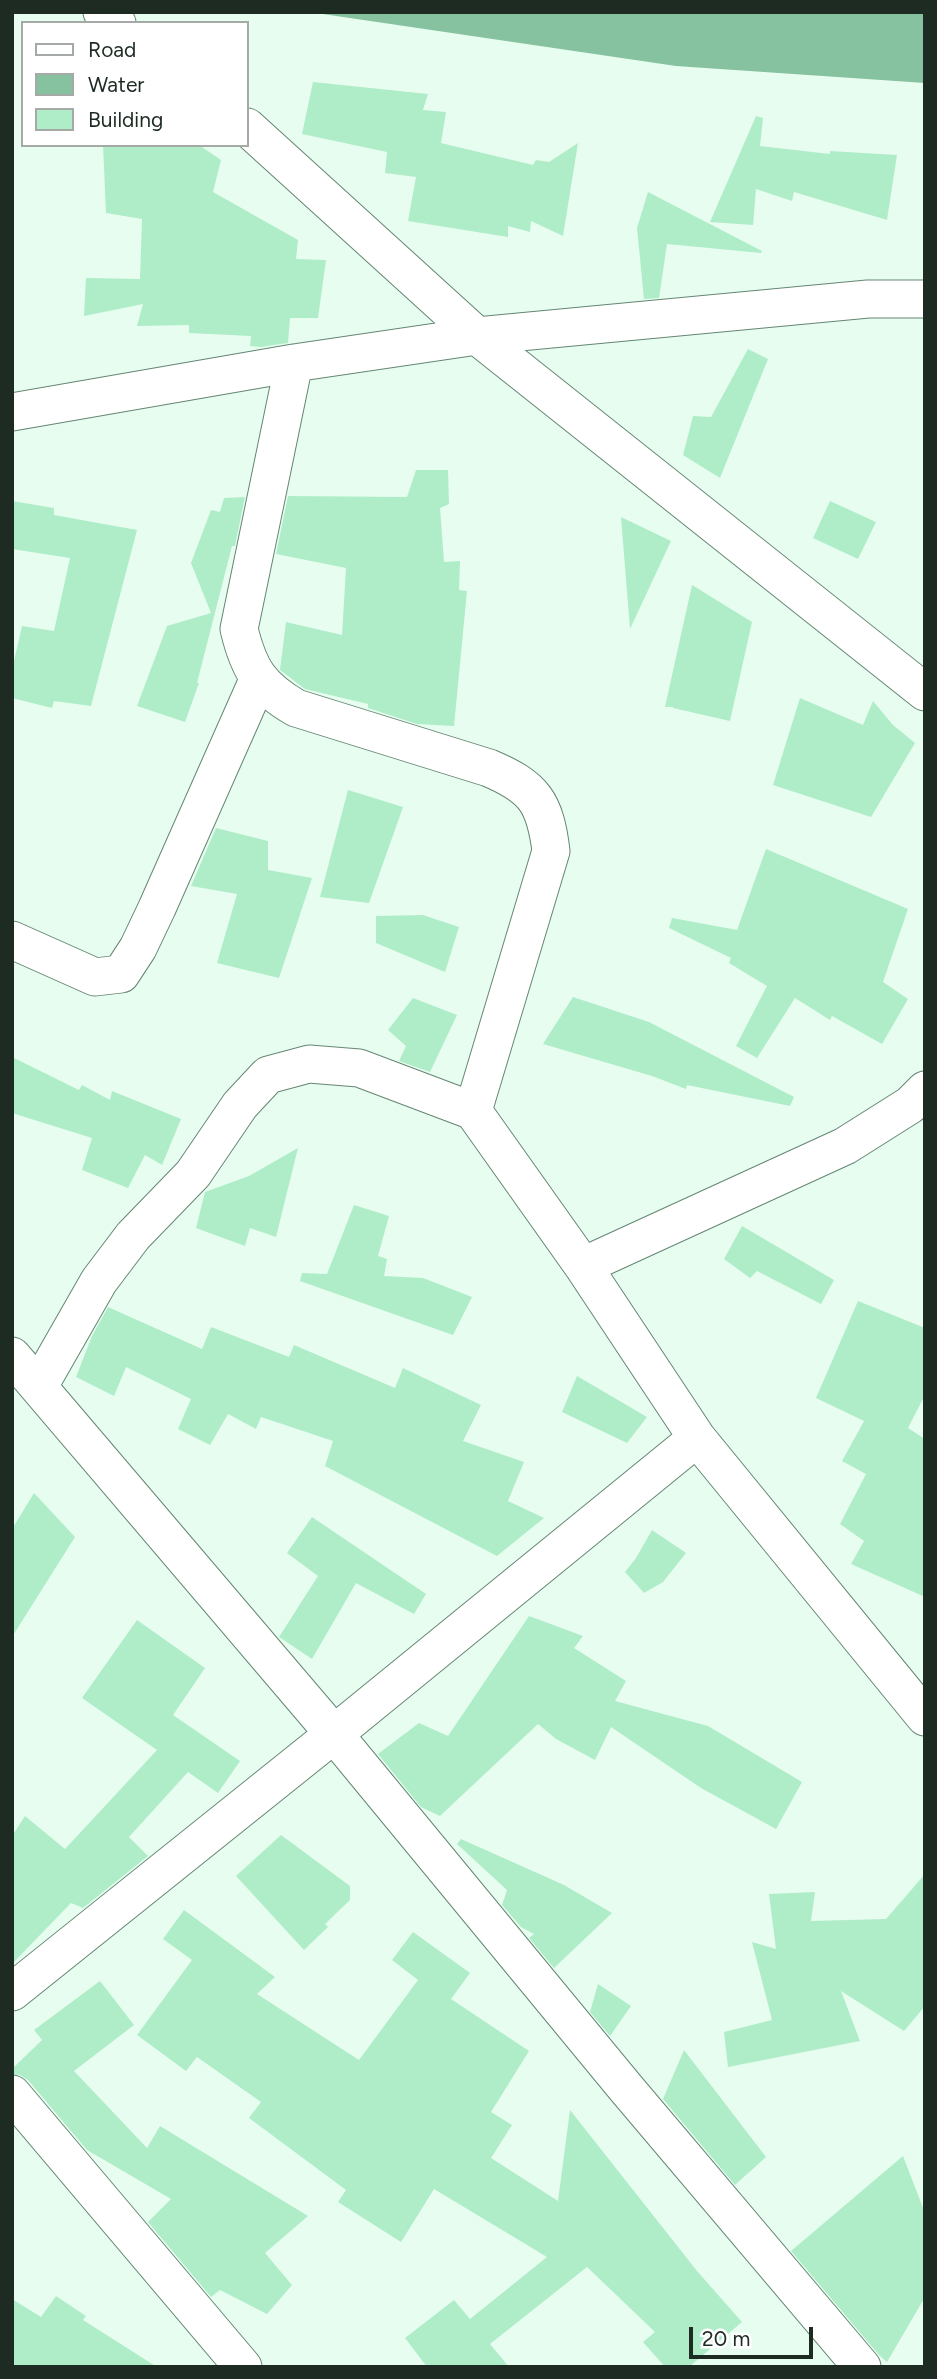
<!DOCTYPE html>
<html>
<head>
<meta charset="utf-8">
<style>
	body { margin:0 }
	#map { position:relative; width:937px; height:2379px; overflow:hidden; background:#e7fdf0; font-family:Figtree,sans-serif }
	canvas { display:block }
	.frame { position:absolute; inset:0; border:14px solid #1d2b23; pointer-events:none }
	.legend { position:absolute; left:21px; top:21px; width:228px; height:126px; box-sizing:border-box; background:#fff; border:2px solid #a5aaa7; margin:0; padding:9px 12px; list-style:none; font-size:21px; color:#1d2b23 }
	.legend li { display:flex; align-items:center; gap:14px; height:35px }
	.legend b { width:35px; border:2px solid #a5aaa7 }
	.scale { position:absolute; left:689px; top:2327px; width:124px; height:32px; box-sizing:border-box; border:4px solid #1d2b23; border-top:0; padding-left:9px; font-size:21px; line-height:24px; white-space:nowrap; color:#1d2b23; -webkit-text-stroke:5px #fff; paint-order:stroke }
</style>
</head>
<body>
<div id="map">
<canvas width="937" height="2379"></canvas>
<div class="frame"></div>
<ul class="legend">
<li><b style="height:9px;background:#fff"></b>Road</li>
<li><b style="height:19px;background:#86c29f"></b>Water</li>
<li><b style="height:19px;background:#afedc8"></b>Building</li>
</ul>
<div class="scale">20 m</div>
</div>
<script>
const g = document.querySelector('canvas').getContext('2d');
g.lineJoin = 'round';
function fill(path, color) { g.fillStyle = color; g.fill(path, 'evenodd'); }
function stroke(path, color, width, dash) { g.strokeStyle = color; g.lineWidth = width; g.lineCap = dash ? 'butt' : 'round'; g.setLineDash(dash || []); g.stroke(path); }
fill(new Path2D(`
	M 309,12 L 925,12 L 925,83 L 676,66 Z`), '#86c29f');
fill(new Path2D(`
	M 313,82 L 428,94 L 423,110 L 446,112 L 441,143 L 533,165 L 536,160 L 549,162 L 578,143 L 563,236 L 531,221 L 530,232 L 508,226 L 508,237 L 408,221 L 416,177 L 385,173 L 387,152 L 302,134 Z
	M 756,116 L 763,118 L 760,146 L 830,154 L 830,151 L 897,155 L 887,220 L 794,192 L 792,201 L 756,189 L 753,225 L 710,222 Z
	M 103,145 L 199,145 L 221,160 L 213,192 L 298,240 L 296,259 L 326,260 L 318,318 L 290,318 L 288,343 L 261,347 L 250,346 L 251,336 L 189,333 L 189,325 L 137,326 L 143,304 L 84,316 L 86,278 L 140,279 L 142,219 L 106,213 Z
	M 648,192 L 762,251 L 761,253 L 667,244 L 659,298 L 644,299 L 637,228 Z
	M 748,349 L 768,359 L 720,478 L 683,455 L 693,416 L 711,417 Z
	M 416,470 L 448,470 L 449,504 L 440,508 L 444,562 L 460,561 L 459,590 L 467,591 L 454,726 L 417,724 L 368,708 L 368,704 L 305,689 L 280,670 L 286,622 L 342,635 L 346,568 L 276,554 L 288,496 L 407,497 Z
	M 245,497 L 235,546 L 232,546 L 197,683 L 199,683 L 185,722 L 137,706 L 167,626 L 211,613 L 191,563 L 211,510 L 220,512 L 224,498 Z
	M 12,501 L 54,508 L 54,515 L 137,530 L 91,706 L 54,701 L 52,708 L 12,698 L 12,670 L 22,626 L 54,631 L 70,558 L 12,549 Z
	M 830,501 L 876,522 L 858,559 L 813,538 Z
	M 621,517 L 671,541 L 630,629 Z
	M 692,585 L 752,622 L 730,721 L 673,708 L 673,707 L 665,707 Z
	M 800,698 L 863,725 L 873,701 L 893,725 L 915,743 L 871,817 L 773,785 Z
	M 348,790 L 403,807 L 369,903 L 320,897 Z
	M 216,828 L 268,841 L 268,870 L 312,878 L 279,978 L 217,963 L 237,894 L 191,886 Z
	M 766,849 L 908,909 L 883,982 L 908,999 L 882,1044 L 832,1016 L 830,1020 L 795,998 L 757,1058 L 736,1046 L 767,986 L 729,963 L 731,958 L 669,928 L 672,918 L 737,930 Z
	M 423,915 L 459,927 L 445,972 L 376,943 L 376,916 Z
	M 573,997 L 649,1022 L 794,1097 L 790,1106 L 687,1085 L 686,1089 L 652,1076 L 543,1044 Z
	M 413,998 L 457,1015 L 430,1072 L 399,1061 L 406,1046 L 388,1030 Z
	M 12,1057 L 79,1090 L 82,1085 L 110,1100 L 112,1091 L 181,1119 L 162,1165 L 145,1155 L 128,1188 L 82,1170 L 92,1138 L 12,1113 Z
	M 298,1148 L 276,1237 L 250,1228 L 245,1246 L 196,1228 L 205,1192 L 249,1176 Z
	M 354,1205 L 389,1216 L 378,1256 L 387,1259 L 384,1276 L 423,1278 L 472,1297 L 453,1335 L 300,1281 L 302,1273 L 327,1274 Z
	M 742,1226 L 834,1280 L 821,1304 L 757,1271 L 750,1278 L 724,1259 Z
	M 858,1301 L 925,1328 L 925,1395 L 908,1428 L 925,1439 L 925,1597 L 851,1564 L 864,1541 L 840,1524 L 866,1474 L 842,1461 L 864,1421 L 816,1398 Z
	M 108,1307 L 202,1349 L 211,1327 L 289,1357 L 294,1345 L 395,1388 L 403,1368 L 481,1405 L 463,1441 L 524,1462 L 508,1501 L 544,1518 L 497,1556 L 325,1466 L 333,1441 L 261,1417 L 256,1429 L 228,1414 L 210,1445 L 178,1429 L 191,1399 L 126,1367 L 114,1396 L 76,1377 L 92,1336 Z
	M 577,1376 L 647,1417 L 627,1443 L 562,1412 Z
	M 34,1493 L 75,1537 L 12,1637 L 12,1529 Z
	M 312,1517 L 426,1594 L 414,1614 L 356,1583 L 312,1659 L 279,1637 L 318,1576 L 287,1553 Z
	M 652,1530 L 686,1553 L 663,1582 L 644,1593 L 625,1572 L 636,1558 Z
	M 529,1616 L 583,1636 L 574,1648 L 626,1681 L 615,1701 L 708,1726 L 802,1782 L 776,1829 L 701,1788 L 611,1727 L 595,1760 L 556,1739 L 538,1724 L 440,1816 L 421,1807 L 378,1754 L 419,1723 L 448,1736 Z
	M 137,1620 L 205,1668 L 173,1715 L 240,1761 L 218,1793 L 188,1772 L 129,1837 L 148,1856 L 83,1908 L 71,1903 L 12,1964 L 12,1836 L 25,1816 L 65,1849 L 157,1750 L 82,1698 Z
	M 281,1835 L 350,1886 L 350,1900 L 325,1924 L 328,1927 L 304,1950 L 236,1876 Z
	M 461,1839 L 564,1885 L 612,1913 L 554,1968 L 529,1938 L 534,1934 L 521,1927 L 502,1905 L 507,1890 L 457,1844 Z
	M 925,1874 L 925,2006 L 904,2031 L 841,1991 L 860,2041 L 728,2067 L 724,2032 L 772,2020 L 752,1942 L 776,1949 L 769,1894 L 815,1892 L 811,1921 L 886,1919 Z
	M 184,1910 L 275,1977 L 257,1994 L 359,2060 L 418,1980 L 392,1960 L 413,1932 L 470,1973 L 451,1999 L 529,2051 L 491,2112 L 512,2125 L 491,2158 L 558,2201 L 570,2110 L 697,2271 L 742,2322 L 689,2367 L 665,2367 L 643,2342 L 655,2332 L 587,2267 L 490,2344 L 509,2367 L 427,2367 L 405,2338 L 454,2300 L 470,2319 L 547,2257 L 434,2189 L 401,2242 L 338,2202 L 346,2190 L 249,2118 L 261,2102 L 197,2057 L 186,2071 L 137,2035 L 192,1960 L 163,1939 Z
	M 100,1981 L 134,2025 L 74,2071 L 147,2148 L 160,2126 L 308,2216 L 265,2253 L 292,2285 L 267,2314 L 220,2290 L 211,2297 L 148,2222 L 171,2199 L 87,2150 L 28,2080 L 20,2075 L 12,2074 L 12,2069 L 42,2040 L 34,2030 Z
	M 598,1984 L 631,2006 L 610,2036 L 590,2012 Z
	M 684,2050 L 766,2157 L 735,2185 L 663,2099 Z
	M 903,2156 L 925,2213 L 925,2297 L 887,2362 L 879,2355 L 791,2251 Z
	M 56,2296 L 86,2316 L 83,2320 L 157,2367 L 12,2367 L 12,2299 L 41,2317 Z`), '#afedc8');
const minor = new Path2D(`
	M 102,12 L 117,23
	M 247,127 L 477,336 L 925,692
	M 294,363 L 239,629 C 249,670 260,687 296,708 L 489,768 C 534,787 545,802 551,851 L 473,1111 L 583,1266 L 697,1438 L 925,1717
	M 12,412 L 294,363 L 477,336 L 868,299 L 925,299
	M 12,940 L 95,977 L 121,974 L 138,948 L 157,908 L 258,680
	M 583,1266 L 845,1146 L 910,1105 L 925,1090
	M 12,1356 L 334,1734 L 625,2087 L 862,2367
	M 39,1386 L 99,1281 L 133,1236 L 193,1174 L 240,1105 L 268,1075 L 309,1064 L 359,1068 L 473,1111
	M 12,1992 L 334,1734 L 697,1438
	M 12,2094 L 243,2367`);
stroke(minor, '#658673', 39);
stroke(minor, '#fff', 37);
</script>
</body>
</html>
